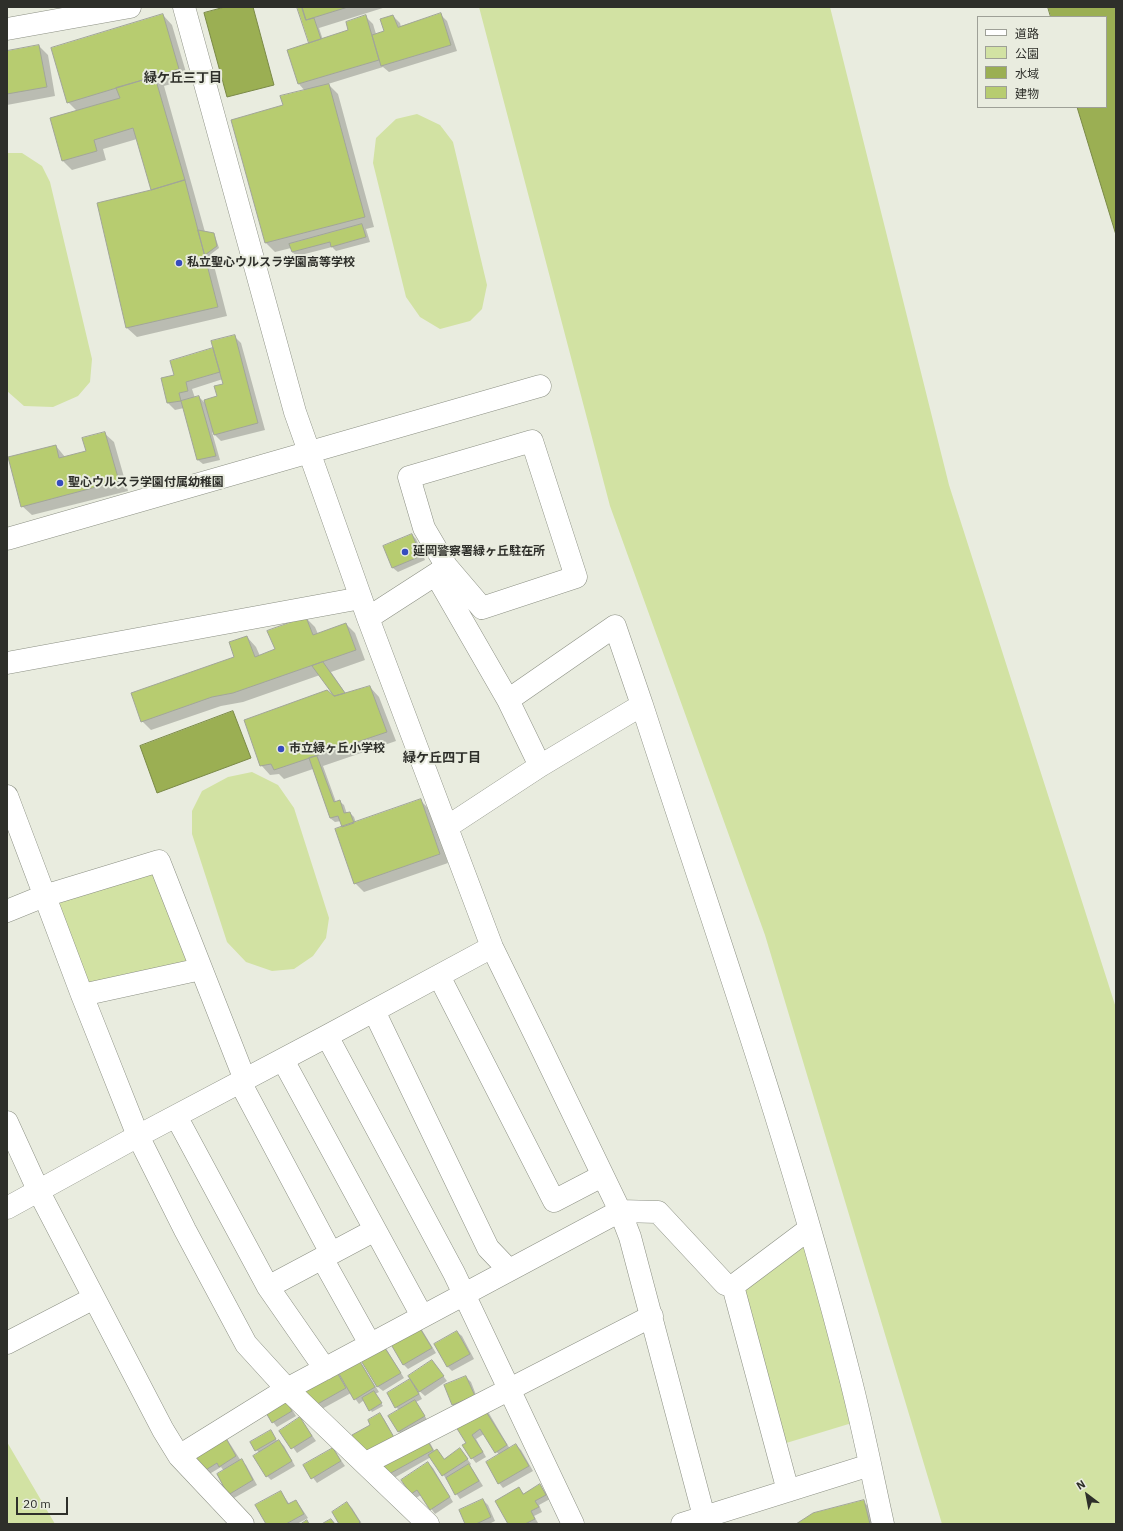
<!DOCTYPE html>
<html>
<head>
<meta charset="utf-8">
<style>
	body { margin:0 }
	#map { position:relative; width:1123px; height:1531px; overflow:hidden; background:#e9ecdf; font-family:"IBM Plex Sans","Noto Sans JP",sans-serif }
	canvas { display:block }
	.frame { position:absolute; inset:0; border:8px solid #2e2f2a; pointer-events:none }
	.legend { position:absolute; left:977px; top:16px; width:130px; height:92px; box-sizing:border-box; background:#e9ecdf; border:1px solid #9ea097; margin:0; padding:5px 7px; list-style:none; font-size:12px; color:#2e2f2a }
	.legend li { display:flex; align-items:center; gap:8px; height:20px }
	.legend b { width:20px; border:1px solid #9ea097 }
	.north { position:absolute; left:1067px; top:1475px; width:40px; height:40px; -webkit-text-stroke:3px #e9ecdf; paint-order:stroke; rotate:328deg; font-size:11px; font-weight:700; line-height:16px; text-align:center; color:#2e2f2a }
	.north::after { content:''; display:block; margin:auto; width:14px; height:18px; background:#2e2f2a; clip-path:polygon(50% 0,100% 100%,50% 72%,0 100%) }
	.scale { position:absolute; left:16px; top:1497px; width:52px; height:18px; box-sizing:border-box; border:2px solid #2e2f2a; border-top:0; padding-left:5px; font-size:12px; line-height:14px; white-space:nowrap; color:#2e2f2a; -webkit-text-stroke:3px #e9ecdf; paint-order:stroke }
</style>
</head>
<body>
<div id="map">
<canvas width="1123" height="1531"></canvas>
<div class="frame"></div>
<ul class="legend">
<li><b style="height:5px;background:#fff"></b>道路</li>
<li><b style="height:11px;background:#d2e2a3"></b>公園</li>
<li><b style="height:11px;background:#9baf53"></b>水域</li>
<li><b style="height:11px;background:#b7cc70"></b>建物</li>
</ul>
<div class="north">N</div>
<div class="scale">20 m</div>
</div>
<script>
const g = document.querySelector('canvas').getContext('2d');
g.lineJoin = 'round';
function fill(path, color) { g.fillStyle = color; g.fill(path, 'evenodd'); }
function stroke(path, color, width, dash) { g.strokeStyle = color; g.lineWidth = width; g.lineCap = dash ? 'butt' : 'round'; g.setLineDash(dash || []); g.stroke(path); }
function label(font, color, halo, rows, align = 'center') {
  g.font = font + ' "IBM Plex Sans","Noto Sans JP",sans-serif'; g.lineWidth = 4; g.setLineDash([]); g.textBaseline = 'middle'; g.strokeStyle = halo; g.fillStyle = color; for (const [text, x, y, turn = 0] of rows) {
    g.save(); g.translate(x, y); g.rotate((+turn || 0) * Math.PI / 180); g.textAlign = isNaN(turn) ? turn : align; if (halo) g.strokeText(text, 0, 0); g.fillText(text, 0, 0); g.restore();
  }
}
fill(new Path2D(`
	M 479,7 L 830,7 L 949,485 L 1116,1008 L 1116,1524 L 942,1524 L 765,935 L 610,506 Z
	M 417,114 L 440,125 L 453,142 L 487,285 L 482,309 L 470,321 L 440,329 L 420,317 L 406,297 L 373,163 L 376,138 L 396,119 Z
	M 7,153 L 22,153 L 42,166 L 50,182 L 92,359 L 90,382 L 78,396 L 53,407 L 24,406 L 7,391 Z
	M 252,772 L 278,785 L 294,808 L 329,918 L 326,938 L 313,956 L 294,969 L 272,971 L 246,962 L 227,942 L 192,834 L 192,811 L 202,791 L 228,777 Z
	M 154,870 L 191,966 L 86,990 L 52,901 Z
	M 804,1242 L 852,1423 L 783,1444 L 744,1287 Z
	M 7,1442 L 55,1524 L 7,1524 Z`), '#d2e2a3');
const water = new Path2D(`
	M 225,7 L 253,7 L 274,85 L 227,97 L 204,13 Z
	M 1048,7 L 1116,7 L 1116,235 L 1077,107 L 1106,107 L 1106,17 L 1051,17 Z
	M 233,711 L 251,758 L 157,793 L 140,746 Z`);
fill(water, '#9baf53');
stroke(water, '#7a8947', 1);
fill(new Path2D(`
	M 298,7 L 386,7 L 319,28 L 323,40 L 349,31 L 366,17 L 373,24 L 376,34 L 385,32 L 393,16 L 400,23 L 401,27 L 440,14 L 447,21 L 457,51 L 389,72 L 383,67 L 328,84 L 338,94 L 374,227 L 366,229 L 370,242 L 336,251 L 332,247 L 297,256 L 292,252 L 291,248 L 275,252 L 266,243 L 232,120 L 284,106 L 305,91 L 299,84 L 311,44 Z
	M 163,15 L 172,25 L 188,79 L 164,86 L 205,232 L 213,233 L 215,236 L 219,248 L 211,254 L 227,316 L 137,337 L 127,328 L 98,204 L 152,191 L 137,139 L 103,149 L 106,160 L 72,170 L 63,161 L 51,118 L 77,111 L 68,102 Z
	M 39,46 L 48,55 L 55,96 L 7,105 L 7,52 Z
	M 234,336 L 241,343 L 265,430 L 221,441 L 212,432 L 220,460 L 203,464 L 198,460 L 184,408 L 175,410 L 168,403 L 162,379 L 175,375 ZM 223,379 L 225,385 L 218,397 L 206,404 L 199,397 L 195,398 L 192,389 Z
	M 104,433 L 114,442 L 128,491 L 32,515 L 22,506 L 56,446 L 65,457 L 87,452 Z
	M 412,535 L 416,539 L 425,560 L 398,572 L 393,568 L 384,547 Z
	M 306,618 L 315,627 L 318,634 L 346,624 L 355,633 L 365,660 L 331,672 L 346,694 L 370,687 L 379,697 L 396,741 L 323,766 L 336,802 L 339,801 L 344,805 L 347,814 L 350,813 L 354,817 L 356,823 L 420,800 L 430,810 L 448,863 L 364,892 L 355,883 L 341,821 L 335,822 L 330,818 L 313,769 L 284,779 L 279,774 L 270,775 L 261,765 L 337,700 L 320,675 L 243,702 L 221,706 L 151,730 L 142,721 L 235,658 L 247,637 L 256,647 L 260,656 L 276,650 Z
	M 418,1326 L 422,1330 L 436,1353 L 408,1369 L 404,1365 L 390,1342 Z
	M 457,1332 L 462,1336 L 474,1359 L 452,1371 L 448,1367 L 435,1345 Z
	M 383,1346 L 387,1350 L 404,1378 L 383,1391 L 378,1387 L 361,1359 Z
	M 358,1361 L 363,1366 L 379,1392 L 375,1394 L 383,1406 L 372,1412 L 364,1400 L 359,1404 L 351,1393 L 320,1410 L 315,1406 L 335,1370 Z
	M 432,1361 L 447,1381 L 425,1396 L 417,1389 L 422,1399 L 416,1402 L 428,1421 L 403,1436 L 398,1431 L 400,1411 L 396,1407 L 410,1381 L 415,1386 Z
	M 466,1377 L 471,1382 L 478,1400 L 457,1409 L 453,1405 Z
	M 286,1400 L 296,1416 L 277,1427 L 273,1422 Z
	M 487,1410 L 510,1449 L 516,1445 L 521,1450 L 533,1471 L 503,1488 L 499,1483 L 499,1455 L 484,1434 L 476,1439 L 486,1457 L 476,1463 L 472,1458 L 467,1443 Z
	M 379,1414 L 384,1419 L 398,1444 L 372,1425 Z
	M 300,1418 L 316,1441 L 297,1453 L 281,1431 Z
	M 272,1434 L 278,1442 L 279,1441 L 284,1446 L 295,1466 L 271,1480 L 267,1476 L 259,1453 L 252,1443 Z
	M 227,1439 L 241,1461 L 246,1465 L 257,1485 L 234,1498 L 229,1494 L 224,1471 L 221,1467 L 206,1476 L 202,1472 Z
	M 429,1441 L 435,1452 L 437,1450 L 444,1460 L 460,1449 L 471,1464 L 469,1466 L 473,1470 L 483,1486 L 460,1499 L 431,1457 L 394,1478 L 389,1473 Z
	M 333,1449 L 345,1466 L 317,1483 L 304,1466 Z
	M 428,1463 L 433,1468 L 453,1502 L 435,1514 L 421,1495 L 416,1498 L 411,1494 Z
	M 540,1485 L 550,1499 L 539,1505 L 542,1512 L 534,1516 L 538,1523 L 509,1524 L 519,1488 L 524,1494 Z
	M 281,1492 L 290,1505 L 296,1501 L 300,1506 L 308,1518 L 297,1524 L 267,1524 Z
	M 483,1500 L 488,1505 L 495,1521 L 489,1524 L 466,1524 Z
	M 863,1501 L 877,1515 L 880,1524 L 799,1524 Z
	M 347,1503 L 352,1508 L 362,1524 L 340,1524 Z`), '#0003');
const building = new Path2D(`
	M 297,7 L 302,7 L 306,20 L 314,18 L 321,39 L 309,43 Z
	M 302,7 L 348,7 L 306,20 Z
	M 441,13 L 451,45 L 381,66 L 372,35 L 384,31 L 380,19 L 393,15 L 398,27 Z
	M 163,14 L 179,69 L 67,103 L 51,48 Z
	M 366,15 L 379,60 L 298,84 L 287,50 L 348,30 L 346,22 Z
	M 39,45 L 47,87 L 7,94 L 7,51 Z
	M 155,77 L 185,180 L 151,190 L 133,128 L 94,140 L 97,151 L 62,161 L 50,118 L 120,98 L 116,88 Z
	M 329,84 L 365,217 L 265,243 L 231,120 L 283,105 L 280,96 Z
	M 185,180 L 218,307 L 126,328 L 97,203 L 151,190 Z
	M 362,224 L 366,237 L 331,247 L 330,242 L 292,252 L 289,244 Z
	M 198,230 L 214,233 L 217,246 L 205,255 Z
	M 235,335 L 258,423 L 214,435 L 204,400 L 217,396 L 214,386 L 223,384 L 211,341 Z
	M 213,348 L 220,372 L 186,382 L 188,391 L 179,393 L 181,401 L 167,403 L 161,378 L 174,375 L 170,361 Z
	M 199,396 L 216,456 L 197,460 L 181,401 Z
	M 105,432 L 119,481 L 21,507 L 8,457 L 56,445 L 59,458 L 86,451 L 82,438 Z
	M 412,534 L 421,556 L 392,568 L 383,546 Z
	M 306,617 L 313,635 L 346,623 L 356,650 L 233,693 L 212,697 L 141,722 L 131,693 L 234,657 L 229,642 L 247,636 L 255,657 L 275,649 L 267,631 Z
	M 323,662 L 345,693 L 334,696 L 312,666 Z
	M 370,686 L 387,732 L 274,770 L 271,764 L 260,766 L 244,720 L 327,690 L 334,696 Z
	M 317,756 L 334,802 L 340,800 L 344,813 L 350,812 L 354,823 L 342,827 L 338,816 L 330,818 L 309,758 Z
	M 421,799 L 440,854 L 354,884 L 335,829 Z
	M 418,1325 L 432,1348 L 403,1365 L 389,1341 Z
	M 457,1331 L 470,1354 L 447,1367 L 434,1344 Z
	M 383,1345 L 401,1373 L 377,1387 L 360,1359 Z
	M 359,1360 L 375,1387 L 354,1400 L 338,1372 Z
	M 432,1360 L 444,1376 L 419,1392 L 408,1376 Z
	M 335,1369 L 346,1388 L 314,1406 L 303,1387 Z
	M 466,1376 L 475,1396 L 452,1405 L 444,1385 Z
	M 410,1379 L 419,1394 L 395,1408 L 387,1393 Z
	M 374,1391 L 382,1403 L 369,1411 L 362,1398 Z
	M 282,1394 L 292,1411 L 272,1423 L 262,1406 Z
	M 415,1400 L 425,1416 L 398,1432 L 388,1416 Z
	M 482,1405 L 507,1445 L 495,1453 L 480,1429 L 472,1435 L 483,1452 L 471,1459 L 462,1445 L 466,1443 L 456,1427 Z
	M 380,1413 L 395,1439 L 365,1457 L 352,1435 L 370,1425 L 368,1420 Z
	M 300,1417 L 312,1436 L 291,1449 L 279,1431 Z
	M 271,1430 L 276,1439 L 255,1451 L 250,1442 Z
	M 223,1433 L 236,1456 L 219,1467 L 217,1463 L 201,1473 L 189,1454 Z
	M 424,1435 L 433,1450 L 389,1474 L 380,1459 Z
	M 279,1440 L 292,1461 L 266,1477 L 253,1456 Z
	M 516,1444 L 529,1466 L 498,1484 L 486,1462 Z
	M 333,1448 L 341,1461 L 311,1479 L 303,1465 Z
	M 460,1448 L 468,1459 L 442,1476 L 428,1455 L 437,1449 L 444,1459 Z
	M 242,1459 L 253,1480 L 228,1495 L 217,1474 Z
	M 428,1462 L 450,1497 L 430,1510 L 417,1490 L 411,1494 L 401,1480 Z
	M 469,1464 L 479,1481 L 455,1495 L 446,1478 Z
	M 540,1484 L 546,1495 L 535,1501 L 539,1507 L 531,1511 L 535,1519 L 525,1524 L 508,1524 L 495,1501 L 519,1487 L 523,1494 Z
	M 281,1491 L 288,1504 L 296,1500 L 304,1514 L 286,1524 L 266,1524 L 255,1505 Z
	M 483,1499 L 491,1517 L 476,1524 L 465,1524 L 459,1510 Z
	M 864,1500 L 870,1524 L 796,1524 L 813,1513 Z
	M 347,1502 L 360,1522 L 358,1524 L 339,1524 L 332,1512 Z
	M 331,1519 L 335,1524 L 322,1524 Z
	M 307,1520 L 309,1524 L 301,1524 Z`);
fill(building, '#b7cc70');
stroke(building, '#a1a598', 1);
const minor = new Path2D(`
	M 184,7 L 295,412 L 368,618 L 492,947 L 538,1041 L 620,1211 L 630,1237 L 706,1524
	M 7,29 L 130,7
	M 7,539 L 540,386
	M 436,575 L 508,700 L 540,766
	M 368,618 L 447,567 L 424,528 L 409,477 L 532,441 L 576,577 L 482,608 L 447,567
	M 7,663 L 361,598
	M 508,700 L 615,626 L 642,705
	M 7,796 L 82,995 L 138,1136 L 185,1230 L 246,1344 L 287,1389 L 428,1524
	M 447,827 L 540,766 L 642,705 C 714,927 792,1147 849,1373 C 862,1423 872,1474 883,1524
	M 7,911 L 44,896 L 159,861 L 245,1080
	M 439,976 L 554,1201 L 602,1176
	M 82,995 L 201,969
	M 374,1011 L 488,1248 L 509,1270
	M 327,1036 L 454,1273 L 573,1524
	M 283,1060 L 422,1316
	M 240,1082 L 331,1253
	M 176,1116 L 268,1287 L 325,1369
	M 7,1122 L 39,1192 L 163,1430 L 179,1456 L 243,1524
	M 7,1208 L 138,1136 L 327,1036 L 492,947
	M 322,1258 L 370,1344
	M 268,1287 L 375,1230
	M 7,1343 L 94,1298
	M 179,1456 L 287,1389 L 620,1211 L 658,1212 L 725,1284 L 733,1286
	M 366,1463 L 652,1316
	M 788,1491 L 733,1286 L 809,1229
	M 682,1524 L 870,1465`);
stroke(minor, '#8c9084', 23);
stroke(minor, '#fff', 22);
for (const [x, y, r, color] of [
	[179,263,4,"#364cbe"],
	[60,483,4,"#364cbe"],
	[405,552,4,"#364cbe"],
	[281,749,4,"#364cbe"]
]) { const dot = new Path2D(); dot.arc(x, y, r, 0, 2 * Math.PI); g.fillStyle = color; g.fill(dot); stroke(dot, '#e9ecdf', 1.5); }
label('bold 12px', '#2e2f2a', '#e9ecdf', [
	["私立聖心ウルスラ学園高等学校",187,263],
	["聖心ウルスラ学園付属幼稚園",68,483],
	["延岡警察署緑ヶ丘駐在所",413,552],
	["市立緑ヶ丘小学校",289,749]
], 'left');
label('bold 13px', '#2e2f2a', '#e9ecdf', [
	["緑ケ丘三丁目",183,78],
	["緑ケ丘四丁目",442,758]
]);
</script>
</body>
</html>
